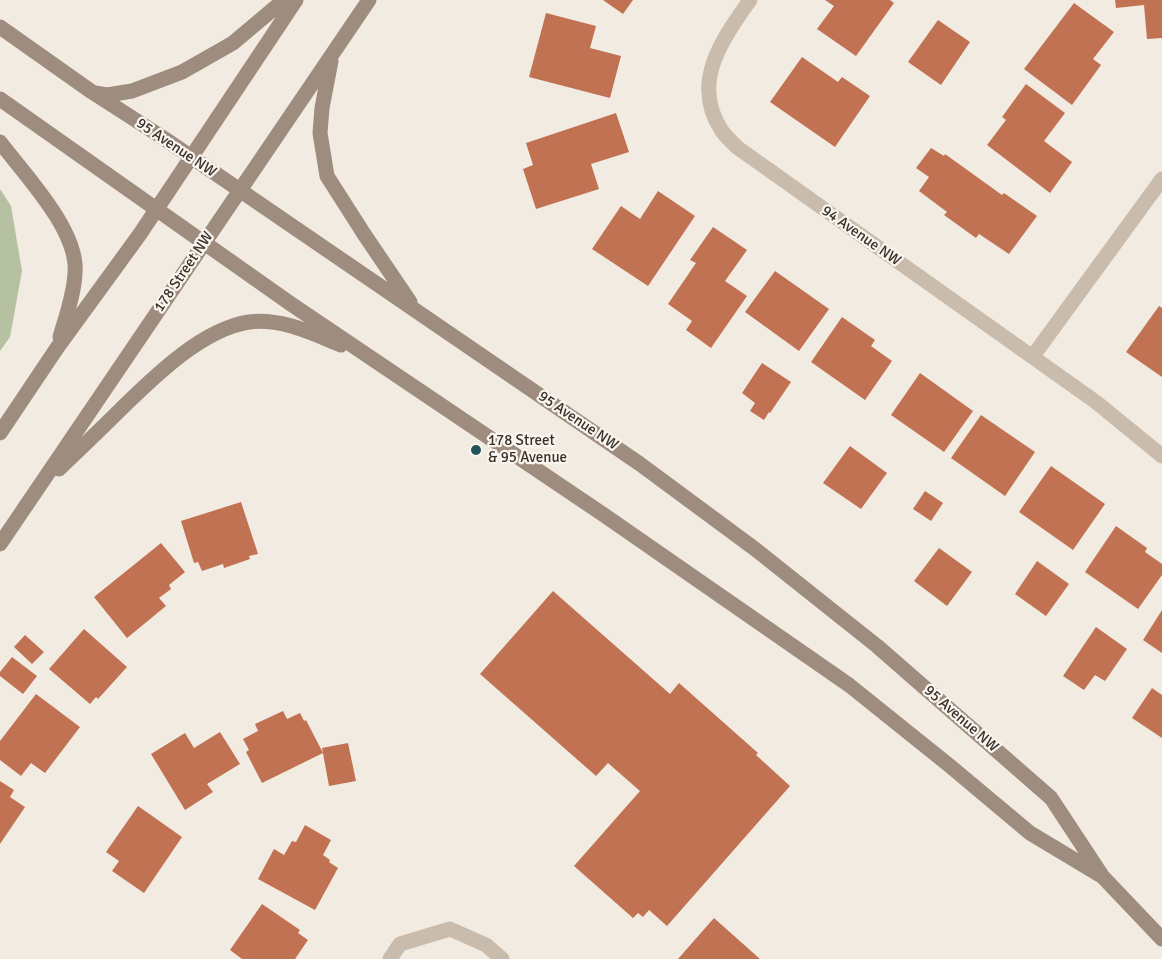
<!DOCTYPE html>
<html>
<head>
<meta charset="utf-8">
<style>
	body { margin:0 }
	canvas { display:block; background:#f2ebe1 }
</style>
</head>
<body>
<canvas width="1162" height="959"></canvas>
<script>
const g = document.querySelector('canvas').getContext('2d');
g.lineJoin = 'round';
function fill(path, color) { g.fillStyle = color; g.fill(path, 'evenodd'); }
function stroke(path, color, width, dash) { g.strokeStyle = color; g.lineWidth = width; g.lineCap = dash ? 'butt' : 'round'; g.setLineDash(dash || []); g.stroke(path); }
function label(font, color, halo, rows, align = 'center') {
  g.font = font + ' Signika,sans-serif'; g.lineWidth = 4.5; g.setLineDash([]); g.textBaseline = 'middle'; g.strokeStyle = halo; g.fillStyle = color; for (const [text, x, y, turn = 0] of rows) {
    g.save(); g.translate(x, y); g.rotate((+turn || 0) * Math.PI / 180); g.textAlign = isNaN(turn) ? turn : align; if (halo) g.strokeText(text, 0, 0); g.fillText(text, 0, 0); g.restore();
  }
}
fill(new Path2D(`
	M 0,189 L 11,206 L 22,271 L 10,337 L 0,351 Z`), '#b5c1a1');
fill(new Path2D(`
	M 603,0 L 633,0 L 623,14 Z
	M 825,0 L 890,0 L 894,3 L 856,56 L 817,29 L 834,6 Z
	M 1115,0 L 1162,0 L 1162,38 L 1147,39 L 1144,5 L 1116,8 Z
	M 1074,3 L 1114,32 L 1093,59 L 1101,65 L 1072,105 L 1024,69 Z
	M 546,13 L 596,26 L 590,48 L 621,56 L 610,98 L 529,77 Z
	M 938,20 L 970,42 L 941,85 L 908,62 Z
	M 802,57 L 838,82 L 842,77 L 870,96 L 835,147 L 770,102 Z
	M 1026,84 L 1065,113 L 1044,141 L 1072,162 L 1050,193 L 987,145 L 1006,120 L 1002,117 Z
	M 616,113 L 629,152 L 591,164 L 599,189 L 536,209 L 523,169 L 533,165 L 526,143 Z
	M 931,148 L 944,156 L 945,154 L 1002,195 L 1004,193 L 1037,216 L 1009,254 L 979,234 L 976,238 L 944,215 L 947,212 L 919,191 L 929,177 L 916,168 Z
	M 658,191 L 695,216 L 648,286 L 592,249 L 621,206 L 640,219 Z
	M 713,227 L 747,250 L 725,281 L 747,296 L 711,348 L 686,330 L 692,321 L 668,304 L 696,263 L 690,260 Z
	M 775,271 L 829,309 L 799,351 L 745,312 Z
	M 1159,306 L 1162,308 L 1162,377 L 1126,352 Z
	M 842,317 L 875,340 L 871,346 L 892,361 L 865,400 L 811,362 Z
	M 762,363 L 791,382 L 770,413 L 769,412 L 764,420 L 750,411 L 755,403 L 742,393 Z
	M 920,373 L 973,411 L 944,452 L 891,415 Z
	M 981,415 L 1035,452 L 1005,496 L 951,458 Z
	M 850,446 L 887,473 L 861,509 L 823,483 Z
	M 1051,466 L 1105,504 L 1073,550 L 1019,512 Z
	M 925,491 L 943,503 L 931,521 L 913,509 Z
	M 241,502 L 258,554 L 249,556 L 250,559 L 224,568 L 223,564 L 202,571 L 198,562 L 194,563 L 181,521 Z
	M 1116,526 L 1147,548 L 1145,552 L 1162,564 L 1162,575 L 1138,609 L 1085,572 Z
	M 161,543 L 185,572 L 169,585 L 171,589 L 159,598 L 166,606 L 127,638 L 94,597 Z
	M 939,548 L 972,572 L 947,606 L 914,581 Z
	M 1037,561 L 1069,584 L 1046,616 L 1015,594 Z
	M 553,591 L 670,694 L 679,683 L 758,753 L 756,755 L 790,786 L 667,926 L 649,910 L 643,917 L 638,913 L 633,918 L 574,866 L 640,791 L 608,763 L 596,776 L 480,674 Z
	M 1162,610 L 1162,653 L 1143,640 Z
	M 1096,627 L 1127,649 L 1105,681 L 1095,675 L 1084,690 L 1063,676 Z
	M 84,629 L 127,667 L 98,699 L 96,697 L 90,704 L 49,669 Z
	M 25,635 L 44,652 L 32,664 L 14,647 Z
	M 12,657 L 37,676 L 23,694 L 0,676 L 0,672 Z
	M 1152,688 L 1162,695 L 1162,738 L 1132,718 Z
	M 36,694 L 80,727 L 45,773 L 31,763 L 21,776 L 0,760 L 0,741 Z
	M 283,711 L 287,719 L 300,713 L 304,721 L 306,720 L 323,753 L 262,783 L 246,752 L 249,750 L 243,739 L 258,731 L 255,724 Z
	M 220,732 L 240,764 L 207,784 L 213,792 L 185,810 L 151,754 L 185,733 L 194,748 Z
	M 348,743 L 356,781 L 329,786 L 322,748 Z
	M 0,781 L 14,790 L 10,797 L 25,807 L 0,844 Z
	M 138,806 L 182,837 L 144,893 L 112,871 L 119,861 L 106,852 Z
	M 305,825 L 331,840 L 323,855 L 330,860 L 329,862 L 338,868 L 315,910 L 258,879 L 274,849 L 284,855 L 292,841 L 296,842 Z
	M 262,904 L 300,930 L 298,933 L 308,940 L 295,959 L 242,959 L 230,950 Z
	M 714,918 L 760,959 L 678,959 Z`), '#c07252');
stroke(new Path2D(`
	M 750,0 C 722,40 690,83 722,131 C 726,137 733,143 738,148 L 1096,402 L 1162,456
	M 1033,356 L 1162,179
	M 390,959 L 400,944 L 450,929 L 486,945 L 502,959`), '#cabcad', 15);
stroke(new Path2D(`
	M 0,27 L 92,92 L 165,139 L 640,464 L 755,549 L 877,646 L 1051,798 L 1103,877 L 1162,939
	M 331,61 L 322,108 L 320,133 L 327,176 L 364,234 L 410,302
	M 95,93 L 107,95 L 132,91 L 182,72 L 233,43 L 284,0
	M 0,99 L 291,304 L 604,515 L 849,685 L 950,766 L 1030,833 L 1100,875
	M 0,142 C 25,175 79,231 75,273 C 74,295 66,316 60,337
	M 0,433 L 57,348 L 140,234 L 296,0
	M 59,469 C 80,449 101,429 122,408 C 154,377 202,329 249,322 C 282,318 311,333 341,345
	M 0,544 L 369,0`), '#9e8c7e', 15);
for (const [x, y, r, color] of [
	[476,450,6,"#235259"]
]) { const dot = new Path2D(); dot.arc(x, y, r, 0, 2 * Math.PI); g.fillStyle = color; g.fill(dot); stroke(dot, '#faf5ee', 2); }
label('15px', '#39302b', '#faf5ee', [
	["95 Avenue NW",176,148,34],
	["94 Avenue NW",861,236,35],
	["178 Street NW",184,272,-56],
	["95 Avenue NW",578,421,34],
	["95 Avenue NW",961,719,41]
]);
label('15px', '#39302b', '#faf5ee', [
	["178 Street",488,441],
	["& 95 Avenue",488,458]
], 'left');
</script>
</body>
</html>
